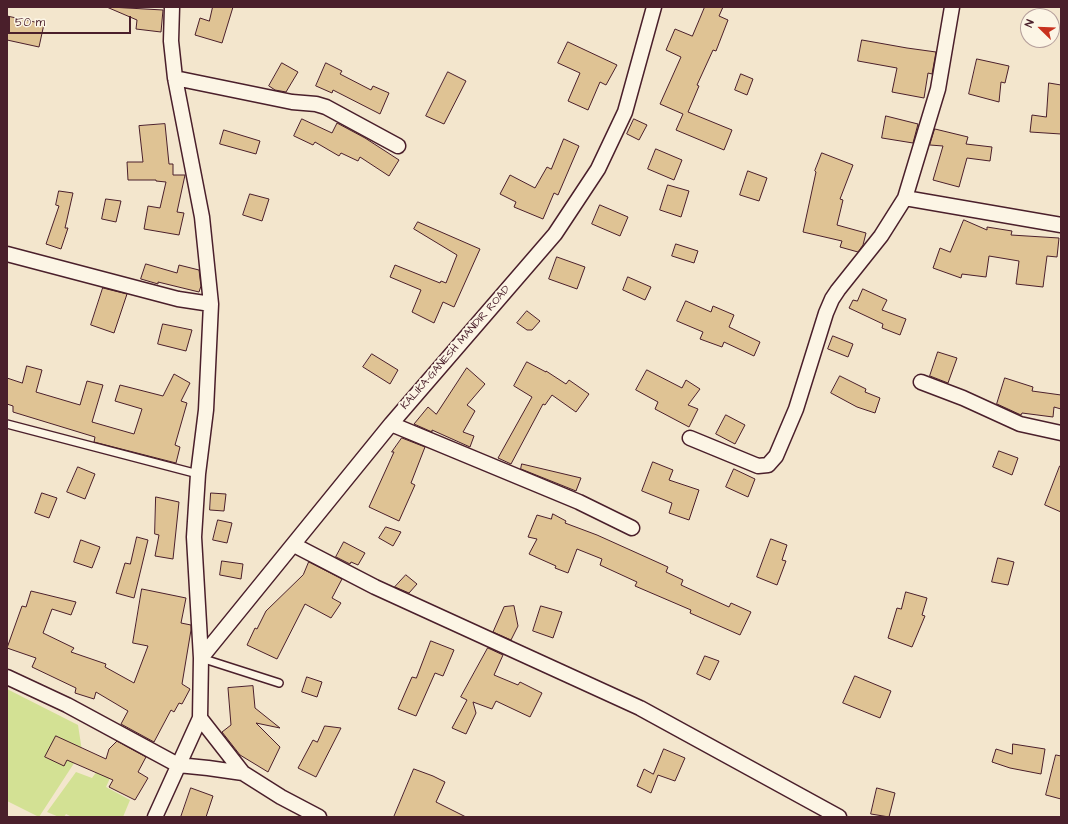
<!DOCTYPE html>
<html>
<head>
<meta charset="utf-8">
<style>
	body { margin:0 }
	#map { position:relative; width:1068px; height:824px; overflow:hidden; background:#f3e6cd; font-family:"Architects Daughter",sans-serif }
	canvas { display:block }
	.frame { position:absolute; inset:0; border:8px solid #4a1f2b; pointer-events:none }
	.north { position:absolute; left:1020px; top:8px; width:40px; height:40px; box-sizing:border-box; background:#fcf5e5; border:1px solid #b59f9b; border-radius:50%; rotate:293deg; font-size:11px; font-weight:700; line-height:16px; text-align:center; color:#4a1f2b }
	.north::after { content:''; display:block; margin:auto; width:14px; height:18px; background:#c8321e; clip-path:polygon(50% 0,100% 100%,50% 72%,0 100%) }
	.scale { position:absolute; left:8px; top:16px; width:123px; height:18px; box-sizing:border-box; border:2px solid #4a1f2b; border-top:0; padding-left:5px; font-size:12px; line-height:14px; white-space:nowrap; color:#4a1f2b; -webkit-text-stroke:3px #fcf5e5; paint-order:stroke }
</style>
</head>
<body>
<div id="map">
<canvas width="1068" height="824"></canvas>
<div class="frame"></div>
<div class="north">N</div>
<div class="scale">50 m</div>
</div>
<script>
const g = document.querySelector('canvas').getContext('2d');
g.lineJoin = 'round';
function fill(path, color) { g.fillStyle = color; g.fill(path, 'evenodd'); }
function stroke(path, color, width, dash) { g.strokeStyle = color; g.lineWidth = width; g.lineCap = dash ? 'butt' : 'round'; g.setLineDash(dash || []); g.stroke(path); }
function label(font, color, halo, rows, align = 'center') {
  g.font = font + ' "Architects Daughter",sans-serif'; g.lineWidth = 4; g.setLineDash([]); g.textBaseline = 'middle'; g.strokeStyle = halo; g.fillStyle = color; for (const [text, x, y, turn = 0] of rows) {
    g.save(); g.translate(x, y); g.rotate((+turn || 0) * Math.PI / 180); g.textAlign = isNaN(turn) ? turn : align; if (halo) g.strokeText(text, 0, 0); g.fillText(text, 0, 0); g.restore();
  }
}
fill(new Path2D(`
	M 7,689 L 78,725 L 82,751 L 39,817 L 7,801 Z
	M 103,763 L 115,767 L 106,787 L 130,800 L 123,817 L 72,817 L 66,814 L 64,817 L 59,817 L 47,812 L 76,772 L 92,778 Z`), '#d3e194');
const building = new Path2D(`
	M 110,7 L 163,10 L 161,32 L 136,29 L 137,20 L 109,8 Z
	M 213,7 L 233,7 L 222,43 L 195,35 L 200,18 L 209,21 Z
	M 705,7 L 723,7 L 719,16 L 728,20 L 716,51 L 713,50 L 697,85 L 699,86 L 688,112 L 732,130 L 724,150 L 676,130 L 683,114 L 660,104 L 681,57 L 666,50 L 675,29 L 692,36 Z
	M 7,16 L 44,24 L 39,47 L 7,40 Z
	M 862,40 L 907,48 L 936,52 L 932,74 L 928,73 L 924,98 L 892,92 L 897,68 L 858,61 Z
	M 568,42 L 617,65 L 606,85 L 600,82 L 588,110 L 568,101 L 580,73 L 558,63 Z
	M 977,59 L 1009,66 L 1005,83 L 1001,82 L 999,102 L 969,94 Z
	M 282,63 L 298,72 L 286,92 L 275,90 L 269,86 Z
	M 326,63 L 342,71 L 340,74 L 371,90 L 373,86 L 389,93 L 380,114 L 333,90 L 332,93 L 316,86 Z
	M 448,72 L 466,81 L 444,124 L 426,116 Z
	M 741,74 L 753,79 L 747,95 L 735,90 Z
	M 1049,83 L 1061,85 L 1061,134 L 1030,132 L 1032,115 L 1046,117 Z
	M 886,116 L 918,124 L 913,143 L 882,138 Z
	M 302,119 L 332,133 L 337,123 L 365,138 L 399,160 L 389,176 L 360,157 L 358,161 L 341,153 L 339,156 L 315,142 L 313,145 L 294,136 Z
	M 634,119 L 647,125 L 639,140 L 627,134 Z
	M 165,124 L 169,164 L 173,164 L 173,175 L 185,175 L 177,212 L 184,213 L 179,235 L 144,229 L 148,206 L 160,208 L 166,182 L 156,181 L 156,180 L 128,180 L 127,162 L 143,162 L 139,126 Z
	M 935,129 L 968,137 L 966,144 L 992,147 L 990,161 L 967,158 L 959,187 L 933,180 L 943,146 L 930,145 Z
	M 224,130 L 260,141 L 256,154 L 220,144 Z
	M 564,139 L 579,146 L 558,195 L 554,193 L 543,219 L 514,207 L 516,202 L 500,194 L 510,175 L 535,188 L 547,167 L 551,169 Z
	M 656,149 L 682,160 L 674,180 L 648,169 Z
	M 822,153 L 853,165 L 840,199 L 843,200 L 837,225 L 866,233 L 863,245 L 858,252 L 840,247 L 842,241 L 803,232 L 816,172 L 815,171 Z
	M 748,171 L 767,178 L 759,201 L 740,195 Z
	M 668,185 L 689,191 L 681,217 L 660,210 Z
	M 59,191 L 73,193 L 65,228 L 68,228 L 61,249 L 46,244 L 59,206 L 56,205 Z
	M 250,194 L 269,199 L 262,221 L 243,215 Z
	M 106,199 L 121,201 L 116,222 L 102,219 Z
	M 600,205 L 628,217 L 620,236 L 592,224 Z
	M 964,220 L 987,230 L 987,227 L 1012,231 L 1011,235 L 1059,238 L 1057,257 L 1047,256 L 1043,287 L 1016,284 L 1019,261 L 989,256 L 986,277 L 962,274 L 961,278 L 933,268 L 940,248 L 950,252 Z
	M 418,222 L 480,249 L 454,307 L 443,302 L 434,323 L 412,312 L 421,290 L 390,277 L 395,265 L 440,283 L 441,281 L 446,283 L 457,255 L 414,229 Z
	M 676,244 L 698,251 L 694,263 L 672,256 Z
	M 557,257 L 585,267 L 577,289 L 549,279 Z
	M 146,264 L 177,273 L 179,265 L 199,270 L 201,286 L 199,292 L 158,282 L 158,284 L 141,279 Z
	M 628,277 L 651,287 L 645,300 L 623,290 Z
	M 103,288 L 127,294 L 114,333 L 91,325 Z
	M 863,289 L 887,300 L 882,310 L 906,319 L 900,335 L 882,328 L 883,324 L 849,308 L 853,300 L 857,301 Z
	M 686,301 L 711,312 L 713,306 L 734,315 L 729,327 L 760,342 L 754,356 L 724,342 L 722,347 L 700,339 L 703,332 L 677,321 Z
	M 527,311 L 540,321 L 532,330 L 527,330 L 517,323 Z
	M 163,324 L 192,330 L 186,351 L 158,344 Z
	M 833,336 L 853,344 L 848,357 L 828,349 Z
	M 938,352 L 957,358 L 948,383 L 930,376 Z
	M 372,354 L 398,370 L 390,384 L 363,367 Z
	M 527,362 L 546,372 L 546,371 L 566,384 L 569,380 L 589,394 L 576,412 L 552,395 L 545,405 L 543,404 L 511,464 L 498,458 L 532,397 L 514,386 Z
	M 27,366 L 42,370 L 36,392 L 80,405 L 87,381 L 103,385 L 92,422 L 134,434 L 142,409 L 115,401 L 120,385 L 163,396 L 174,374 L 190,383 L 181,401 L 187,403 L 175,445 L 180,447 L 176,463 L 94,442 L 95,437 L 13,412 L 13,406 L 7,404 L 7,378 L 22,383 Z
	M 467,368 L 485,384 L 467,405 L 475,411 L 463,432 L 474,436 L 470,447 L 432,430 L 432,432 L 414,424 L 428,407 L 436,414 Z
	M 647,370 L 682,388 L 686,380 L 700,389 L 688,405 L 698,409 L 689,427 L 655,409 L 658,402 L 636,390 Z
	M 840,376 L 866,389 L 865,392 L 880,398 L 875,413 L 857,407 L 831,393 Z
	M 1005,378 L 1033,387 L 1032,391 L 1061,395 L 1061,409 L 1054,407 L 1053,417 L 1022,413 L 1021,415 L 997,404 Z
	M 726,415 L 745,425 L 735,444 L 716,434 Z
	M 402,438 L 425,447 L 411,483 L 415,485 L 399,521 L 369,507 L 394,452 L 392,452 Z
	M 999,451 L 1018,458 L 1012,475 L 993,467 Z
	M 653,462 L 673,470 L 669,480 L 699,490 L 689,520 L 669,513 L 672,503 L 642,491 Z
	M 522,464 L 581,478 L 576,491 L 521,469 Z
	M 1060,466 L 1061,466 L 1061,512 L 1045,505 Z
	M 78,467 L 95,474 L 85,499 L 67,492 Z
	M 734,469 L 755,479 L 748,497 L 726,487 Z
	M 42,493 L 57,498 L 49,518 L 35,513 Z
	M 211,493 L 226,494 L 224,511 L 210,510 Z
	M 156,497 L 179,502 L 173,559 L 155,556 L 159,535 L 155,534 Z
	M 553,514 L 566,521 L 565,523 L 597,535 L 668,567 L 666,572 L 683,580 L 681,585 L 729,607 L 731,603 L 751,612 L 740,635 L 690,613 L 691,610 L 635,586 L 637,582 L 600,565 L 602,559 L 577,549 L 568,573 L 555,568 L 556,566 L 529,554 L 537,539 L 528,537 L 537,515 L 551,519 Z
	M 218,520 L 232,523 L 227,543 L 213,540 Z
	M 386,527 L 401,532 L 393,546 L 379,538 Z
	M 137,537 L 148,540 L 134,598 L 116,593 L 125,563 L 130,564 Z
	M 771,539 L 787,545 L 782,560 L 786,561 L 777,585 L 757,577 Z
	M 81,540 L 100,547 L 92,568 L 74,562 Z
	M 344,542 L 365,553 L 358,565 L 351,562 L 350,564 L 336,557 Z
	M 998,558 L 1014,562 L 1008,585 L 992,582 Z
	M 222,561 L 243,564 L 241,579 L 220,575 Z
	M 309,562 L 342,579 L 332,598 L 341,603 L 331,618 L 305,604 L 277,659 L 247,645 L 255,628 L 257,629 L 266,611 L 303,575 Z
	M 406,575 L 417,584 L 409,593 L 395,587 Z
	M 142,589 L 186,598 L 181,623 L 191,625 L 191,630 L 182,684 L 190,689 L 182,704 L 179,703 L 174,712 L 171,710 L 154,742 L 121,724 L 128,711 L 96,692 L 94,699 L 75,693 L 76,688 L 32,667 L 36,658 L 7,648 L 22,606 L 26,607 L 31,591 L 76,602 L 71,615 L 52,609 L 43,633 L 74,648 L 71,652 L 106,664 L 105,667 L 134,683 L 148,646 L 133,643 Z
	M 906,592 L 927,598 L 922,615 L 925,616 L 912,647 L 888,638 L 897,608 L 901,609 Z
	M 514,606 L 518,626 L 511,640 L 493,632 L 504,607 Z
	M 541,606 L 562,612 L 553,638 L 533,631 Z
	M 431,641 L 454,650 L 443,676 L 435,673 L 416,716 L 398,709 L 412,677 L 416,678 Z
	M 488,648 L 503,655 L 494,675 L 518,685 L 520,682 L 542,693 L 530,717 L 496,701 L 492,709 L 473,702 L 476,713 L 466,734 L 452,728 L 467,700 L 461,697 Z
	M 705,656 L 719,661 L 710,680 L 697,674 Z
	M 855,676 L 891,691 L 880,718 L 843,703 Z
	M 307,677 L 322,682 L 317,697 L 302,692 Z
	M 253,686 L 255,708 L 280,728 L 256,723 L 280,747 L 268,772 L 240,755 L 222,732 L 231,725 L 228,688 Z
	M 325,726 L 341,728 L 316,777 L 298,768 L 313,740 L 317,742 Z
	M 56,736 L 106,759 L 109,749 L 117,741 L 146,757 L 138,772 L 148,778 L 135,800 L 109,787 L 113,780 L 67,760 L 64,766 L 45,757 Z
	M 1013,744 L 1045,749 L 1041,774 L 1010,768 L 992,762 L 996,749 L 1012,754 Z
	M 664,749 L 685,758 L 675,781 L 658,775 L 651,793 L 637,786 L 644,769 L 653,774 Z
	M 1056,755 L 1061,756 L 1061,799 L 1046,795 Z
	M 414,769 L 433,776 L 445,782 L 436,802 L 466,817 L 394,817 Z
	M 191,788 L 213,796 L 206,817 L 181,817 Z
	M 877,788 L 895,793 L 889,817 L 871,814 Z`);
fill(building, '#dfc394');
stroke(building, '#4a1f2b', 1);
const lane = new Path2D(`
	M 7,424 L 198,474
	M 201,658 L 279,683`);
const street = new Path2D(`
	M 172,7 L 171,41 L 175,78 L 202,217 L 211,304 L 206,410 L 198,474 L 194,537 L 201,658 L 200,718 L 243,773 L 281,797 L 319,817
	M 175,78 L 292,102 L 316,104 L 326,107 L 398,146
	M 905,198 L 1061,225
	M 7,254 L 178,299 L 211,304
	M 921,382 L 963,398 L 1020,424 L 1061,433
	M 391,424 L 579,502 L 632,528
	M 690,438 L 758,466 L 768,465 L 776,456 L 796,409 L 826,313 L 832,299 L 838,290 L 881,236 L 905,198 L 938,89 L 952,7
	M 294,545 L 375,587 L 640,708 L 839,817
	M 201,658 L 391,424 L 555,234 L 598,169 L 625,112 L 654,7
	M 7,677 L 67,705 L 178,765 L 208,768 L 243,773
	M 155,817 L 200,718`);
stroke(lane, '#4a1f2b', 10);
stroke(street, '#4a1f2b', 17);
stroke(lane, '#fcf5e5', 7);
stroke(street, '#fcf5e5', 14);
label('11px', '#4a1f2b', '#fcf5e5', [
	["KALIKA-GANESH MANDIR ROAD",456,348,-49]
]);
</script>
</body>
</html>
